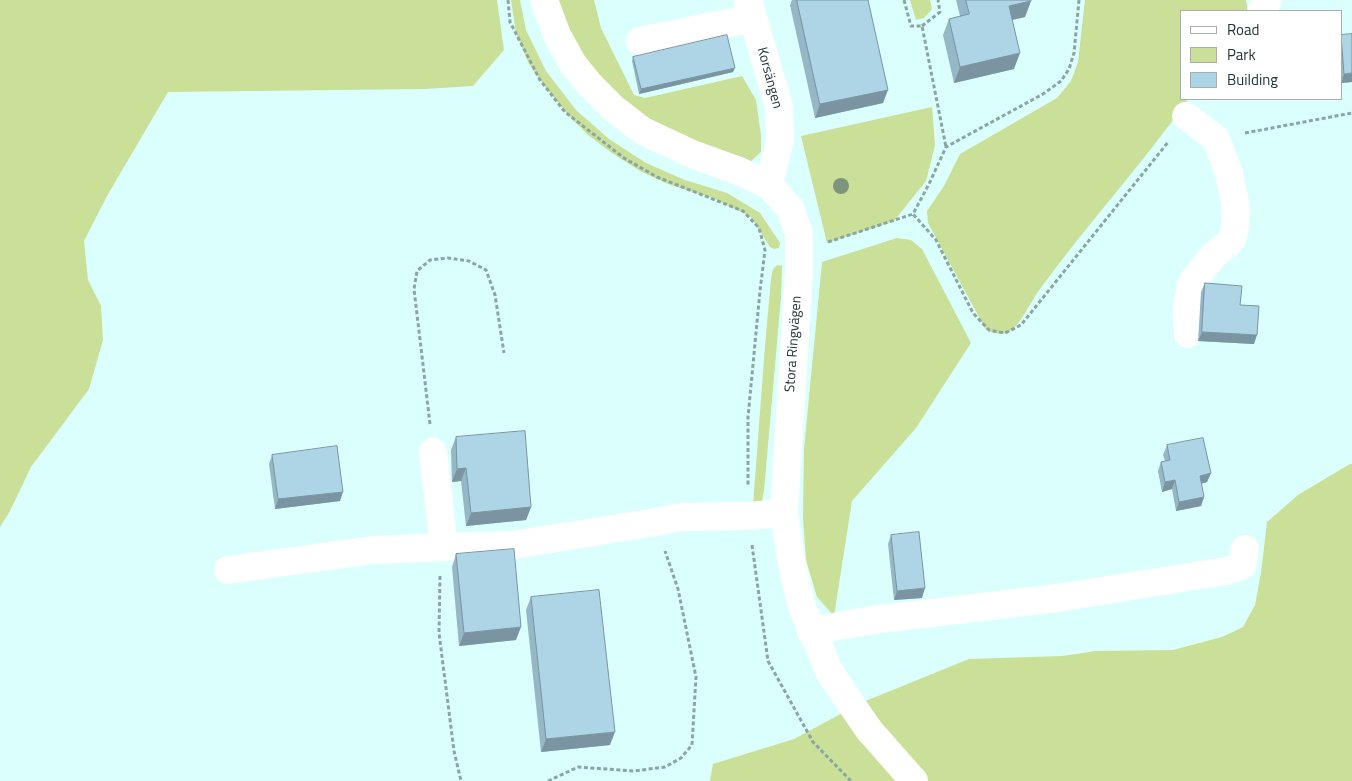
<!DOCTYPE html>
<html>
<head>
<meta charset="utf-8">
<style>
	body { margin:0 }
	#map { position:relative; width:1352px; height:781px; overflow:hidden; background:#dafffc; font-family:"Titillium Web",sans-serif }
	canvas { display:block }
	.legend { position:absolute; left:1180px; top:10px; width:162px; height:90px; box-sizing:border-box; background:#fff; border:1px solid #a7aeae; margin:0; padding:6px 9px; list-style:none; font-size:15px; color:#233534 }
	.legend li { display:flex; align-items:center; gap:10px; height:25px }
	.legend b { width:25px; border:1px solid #a7aeae }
</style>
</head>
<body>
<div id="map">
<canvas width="1352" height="781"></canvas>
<ul class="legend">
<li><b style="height:6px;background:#fff"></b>Road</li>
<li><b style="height:14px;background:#cae098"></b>Park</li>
<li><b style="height:14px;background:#aed5e6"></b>Building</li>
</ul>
</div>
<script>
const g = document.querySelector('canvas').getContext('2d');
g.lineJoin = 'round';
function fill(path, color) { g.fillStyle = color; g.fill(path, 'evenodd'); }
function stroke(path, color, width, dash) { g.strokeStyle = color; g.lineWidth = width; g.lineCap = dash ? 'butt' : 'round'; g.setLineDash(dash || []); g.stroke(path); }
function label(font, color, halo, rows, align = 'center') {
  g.font = font + ' "Titillium Web",sans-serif'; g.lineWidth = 5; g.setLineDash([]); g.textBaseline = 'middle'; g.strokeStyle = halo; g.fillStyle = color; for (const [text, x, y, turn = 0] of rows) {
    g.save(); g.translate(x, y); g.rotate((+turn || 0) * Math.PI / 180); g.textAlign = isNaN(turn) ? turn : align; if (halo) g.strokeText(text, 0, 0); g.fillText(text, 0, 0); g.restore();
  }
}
fill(new Path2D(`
	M 0,0 L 497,0 L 504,50 L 473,86 L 425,89 L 168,92 L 107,196 L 84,241 L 88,280 L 101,306 L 103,340 L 89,389 L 31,467 L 10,511 L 0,527 Z
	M 511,0 L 520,0 L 526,30 L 546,71 L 576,110 L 609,139 L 646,163 L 685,180 L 727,193 L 760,213 L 780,243 L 779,248 L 774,249 L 770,247 L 751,217 L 715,199 L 668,184 L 640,171 L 612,153 L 588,135 L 568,115 L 546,88 L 529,64 L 516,33 Z
	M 555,0 L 594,0 L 601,28 L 634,95 L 645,98 L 742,76 L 756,100 L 761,135 L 761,152 L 750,162 L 735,161 L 633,114 L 565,34 Z
	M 910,0 L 930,0 L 932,9 L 924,18 L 916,20 Z
	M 1085,0 L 1246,0 L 1248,11 L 1181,11 L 1181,99 L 1188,99 C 1142,165 1087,224 1040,289 C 1032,300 1019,327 1009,332 C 1001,336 993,333 986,330 L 928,223 L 927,211 L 944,186 L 960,154 L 1057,98 L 1071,81 L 1078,62 Z
	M 932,107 L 935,145 L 926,181 L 894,221 L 827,243 L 801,136 Z
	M 897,238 L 911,240 L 922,249 L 971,343 L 916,428 L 852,501 L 834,616 L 817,597 L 806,560 L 803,518 L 804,449 L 822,262 Z
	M 778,265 L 782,266 L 781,297 L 764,491 L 762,501 L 759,505 L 753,505 L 765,346 L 771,279 C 772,274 772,267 778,265 Z
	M 1350,464 L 1352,464 L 1352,781 L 710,781 L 713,764 L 794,739 L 863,702 L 969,659 L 1062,656 L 1096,651 L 1173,650 L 1222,637 L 1243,627 L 1255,605 L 1261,573 L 1267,522 L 1298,495 Z`), '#cae098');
stroke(new Path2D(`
	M 508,0 L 510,22 L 540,80 L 565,112 L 624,158 L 657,177 L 743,211 L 759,228 L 765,250 L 760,291 L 748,417 L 748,487
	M 904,0 L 911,26 L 922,26 L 946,147
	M 1079,0 L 1074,53 L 1069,69 L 1061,81 L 1043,94 L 946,147 L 929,184 L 913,214 L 936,240 L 973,313 L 989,330 L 1005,333 L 1021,325 L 1169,141
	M 922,26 L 940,12 L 938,0
	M 1245,133 L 1352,113
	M 828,242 L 913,214
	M 430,424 L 414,289 L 417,271 L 430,260 L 448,258 L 469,261 L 486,270 L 495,295 L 504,353
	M 752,545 L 768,661 L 813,742 L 851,781
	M 440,576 L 439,633 L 454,751 L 461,781
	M 548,781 L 578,767 L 634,771 L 665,767 L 681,758 L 692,745 L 696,677 L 678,589 L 665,551`), '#8aa6a4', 3, [4, 2.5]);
stroke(new Path2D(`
	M 544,0 L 557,35 L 573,64 L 590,85 L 613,108 L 643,131 L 692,154 L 739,171 L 769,185 L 790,208 L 799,233 L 799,273 L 784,513 L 791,559 L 801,604 L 830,673 L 869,730 L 914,781
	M 748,0 L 779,107 L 780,141 L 769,185
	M 1261,11 L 1268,0
	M 640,41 L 753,18
	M 1186,116 L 1216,139 L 1229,173 L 1236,208 L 1235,228 L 1233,237 L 1229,243 L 1213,256 L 1191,284 L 1187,309 L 1188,334
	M 433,452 L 444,547
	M 228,570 L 374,550 L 444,547 L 514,545 L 656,522 L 680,517 L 748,516 L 784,513
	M 811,631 L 873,620 L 1058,598 L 1226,571 L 1242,566 L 1245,549`), '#fff', 28);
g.fillStyle = '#7e947e';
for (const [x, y] of [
	[841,186]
]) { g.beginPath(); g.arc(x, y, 8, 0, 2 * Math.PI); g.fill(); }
fill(new Path2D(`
	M 792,0 L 868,0 L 883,103 L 815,118 L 790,5 Z
	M 956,0 L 1031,0 L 1025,17 L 1012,20 L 1014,69 L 954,83 L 943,35 L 949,19 L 960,16 Z
	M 1341,35 L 1352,82 L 1341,83 Z
	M 633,57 L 733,72 L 639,94 L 632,61 Z
	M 1205,283 L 1240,305 L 1254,344 L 1198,341 L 1201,292 Z
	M 456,437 L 531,507 L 526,520 L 466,526 L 461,481 L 452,482 L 451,450 Z
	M 1167,445 L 1211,473 L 1207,482 L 1201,484 L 1204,497 L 1201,506 L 1176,511 L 1172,489 L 1162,492 L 1158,471 L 1161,462 L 1165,461 L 1163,455 Z
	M 272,455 L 340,501 L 275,509 L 269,464 Z
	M 891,535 L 922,598 L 894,600 L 888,544 Z
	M 456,554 L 516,640 L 459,646 L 452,567 Z
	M 531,597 L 610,745 L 541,752 L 526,610 Z`), '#96b7c6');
fill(new Path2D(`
	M 1031,1 L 1025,17 L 1003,22 L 1009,6 Z
	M 1020,53 L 1014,69 L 954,83 L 960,67 Z
	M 735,68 L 733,72 L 639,94 L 641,89 Z
	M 1352,73 L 1352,82 L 1341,83 L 1344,74 Z
	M 888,90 L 883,103 L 815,118 L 820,104 Z
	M 1202,332 L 1257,335 L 1254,344 L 1198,341 Z
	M 466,468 L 461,481 L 452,482 L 457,469 Z
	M 1211,473 L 1207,482 L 1196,485 L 1200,476 Z
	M 1175,480 L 1172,489 L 1162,492 L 1165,482 Z
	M 343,492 L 340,501 L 275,509 L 278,499 Z
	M 1204,497 L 1201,506 L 1176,511 L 1179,502 Z
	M 531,507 L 526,520 L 466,526 L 471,513 Z
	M 925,588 L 922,598 L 894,600 L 897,591 Z
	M 521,627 L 516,640 L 459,646 L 464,633 Z
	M 615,732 L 610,745 L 541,752 L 546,739 Z`), '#7a95a1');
const building = new Path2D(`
	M 797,0 L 868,0 L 888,90 L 820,104 Z
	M 966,0 L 1031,0 L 1031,1 L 1009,6 L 1020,53 L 960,67 L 949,19 L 969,14 Z
	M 1352,34 L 1352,73 L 1344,74 L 1341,35 Z
	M 727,35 L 735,68 L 641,89 L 633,57 Z
	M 1205,283 L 1242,286 L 1240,305 L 1259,306 L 1257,335 L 1202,332 Z
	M 525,431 L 531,507 L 471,513 L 466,468 L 457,469 L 456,437 Z
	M 1203,438 L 1211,473 L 1200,476 L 1204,497 L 1179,502 L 1175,480 L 1165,482 L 1161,462 L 1170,460 L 1167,445 Z
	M 337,446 L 343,492 L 278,499 L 272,455 Z
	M 919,532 L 925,588 L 897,591 L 891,535 Z
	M 514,549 L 521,627 L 464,633 L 456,554 Z
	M 599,590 L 615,732 L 546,739 L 531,597 Z`);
fill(building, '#aed5e6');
stroke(building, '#7a95a1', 1);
label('14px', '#233534', '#fff', [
	["Korsängen",769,78,75],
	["Stora Ringvägen",794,344,-86]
]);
</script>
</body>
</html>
